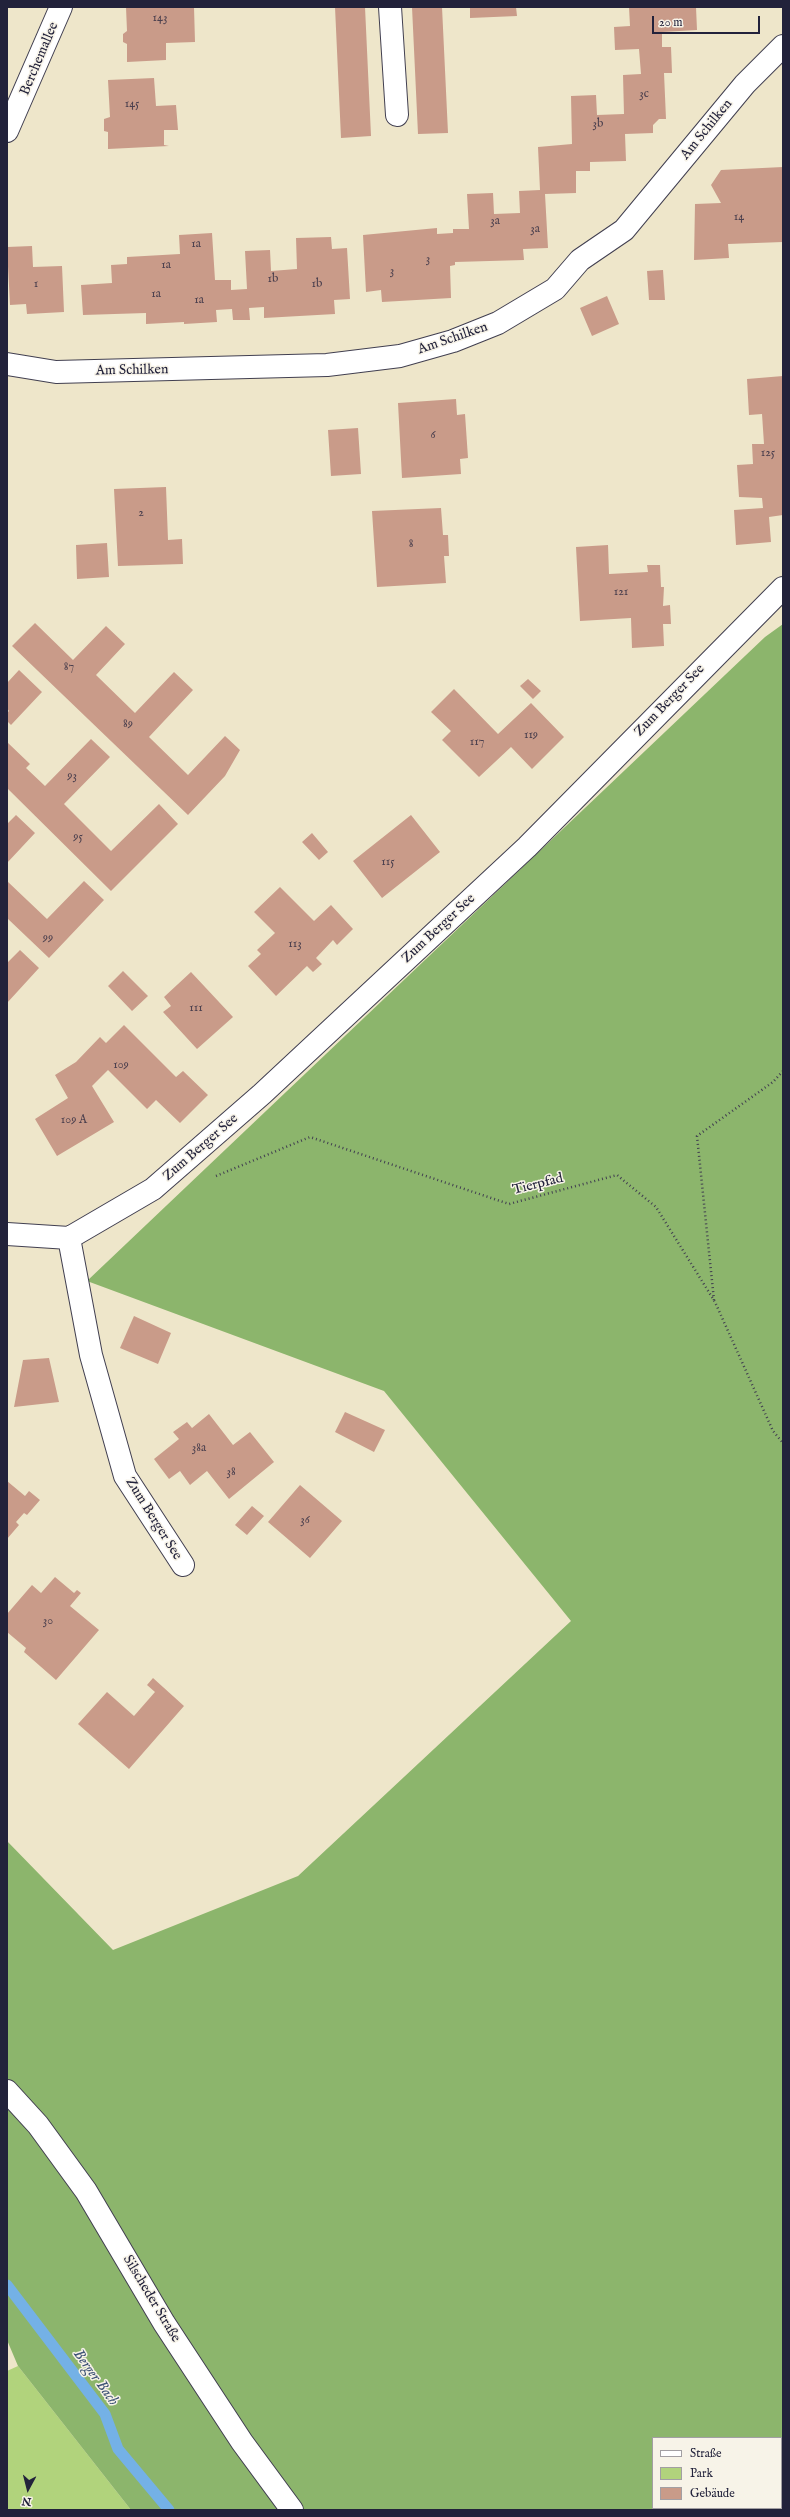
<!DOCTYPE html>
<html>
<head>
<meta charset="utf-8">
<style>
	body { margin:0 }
	#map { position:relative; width:790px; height:2517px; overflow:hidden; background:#eee6ca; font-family:"IM FELL English",serif }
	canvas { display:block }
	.frame { position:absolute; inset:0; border:8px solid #22223b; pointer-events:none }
	.legend { position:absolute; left:652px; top:2437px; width:130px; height:72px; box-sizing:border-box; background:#f7f3e8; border:1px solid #a29fa3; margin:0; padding:5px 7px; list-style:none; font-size:12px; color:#22223b }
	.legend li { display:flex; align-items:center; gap:8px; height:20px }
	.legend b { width:20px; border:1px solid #a29fa3 }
	.north { position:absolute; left:8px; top:2469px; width:40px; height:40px; -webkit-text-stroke:3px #f7f3e8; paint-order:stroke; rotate:187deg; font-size:11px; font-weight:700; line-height:16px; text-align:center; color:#22223b }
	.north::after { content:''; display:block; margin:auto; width:14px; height:18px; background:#22223b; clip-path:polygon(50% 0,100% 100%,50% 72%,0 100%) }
	.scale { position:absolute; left:652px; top:16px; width:108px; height:18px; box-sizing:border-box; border:2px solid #22223b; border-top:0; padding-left:5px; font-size:12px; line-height:14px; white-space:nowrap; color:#22223b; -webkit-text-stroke:3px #f7f3e8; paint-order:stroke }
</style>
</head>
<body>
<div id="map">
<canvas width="790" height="2517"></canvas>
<div class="frame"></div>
<ul class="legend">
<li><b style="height:5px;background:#fff"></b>Straße</li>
<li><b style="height:11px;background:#b1d37c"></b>Park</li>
<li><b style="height:11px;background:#c99b89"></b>Gebäude</li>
</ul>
<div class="north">N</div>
<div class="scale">20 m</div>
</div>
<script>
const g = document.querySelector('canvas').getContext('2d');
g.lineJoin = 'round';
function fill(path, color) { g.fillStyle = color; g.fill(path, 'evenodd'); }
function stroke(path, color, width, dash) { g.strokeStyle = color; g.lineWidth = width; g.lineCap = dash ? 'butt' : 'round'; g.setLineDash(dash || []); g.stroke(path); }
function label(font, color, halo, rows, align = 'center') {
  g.font = font + ' "IM FELL English",serif'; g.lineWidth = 3; g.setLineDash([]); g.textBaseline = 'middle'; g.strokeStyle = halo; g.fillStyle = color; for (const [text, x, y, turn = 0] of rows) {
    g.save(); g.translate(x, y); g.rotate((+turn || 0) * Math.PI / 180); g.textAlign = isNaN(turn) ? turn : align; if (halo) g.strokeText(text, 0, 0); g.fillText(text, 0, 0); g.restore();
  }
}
fill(new Path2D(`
	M 18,2366 L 131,2510 L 7,2510 L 7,2371 Z`), '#b1d37c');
fill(new Path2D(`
	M 783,624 L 783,2510 L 131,2510 L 18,2366 L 7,2340 L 7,1841 L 113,1950 L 298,1876 L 571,1621 L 384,1391 L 87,1281 L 765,637 ZM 653,2438 L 781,2438 L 781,2508 L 653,2508 Z`), '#8cb56c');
stroke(new Path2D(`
	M 7,2285 L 105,2414 L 118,2449 L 169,2510`), '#74b1e6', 11);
fill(new Path2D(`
	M 126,7 L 194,7 L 195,42 L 166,43 L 166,60 L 127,62 L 127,44 L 123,42 L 123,34 L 127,31 Z
	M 335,7 L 365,7 L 371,136 L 341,138 Z
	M 412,7 L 442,7 L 448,133 L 418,134 Z
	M 470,7 L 516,7 L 517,16 L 470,18 Z
	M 629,7 L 696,7 L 697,30 L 662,32 L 662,47 L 671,47 L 672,73 L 664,73 L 666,119 L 659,119 L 653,125 L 653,133 L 625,134 L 626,161 L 590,162 L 590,171 L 576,171 L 576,193 L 545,194 L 548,248 L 523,249 L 524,260 L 455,262 L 455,265 L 450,266 L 451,298 L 382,302 L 381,290 L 366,292 L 363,235 L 437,228 L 437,234 L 453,233 L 453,229 L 469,229 L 467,194 L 493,193 L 494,214 L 520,213 L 519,191 L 540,190 L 538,147 L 572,144 L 571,96 L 596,95 L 597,115 L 624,114 L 623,75 L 641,74 L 639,49 L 615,50 L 614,27 L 630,26 Z
	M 154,78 L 156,106 L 176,105 L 178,130 L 164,130 L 164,145 L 169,146 L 108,149 L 108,132 L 104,131 L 104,119 L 110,117 L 108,80 Z
	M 783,167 L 783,242 L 728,244 L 729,258 L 694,260 L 695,204 L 721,203 L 711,185 L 721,170 Z
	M 212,233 L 215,280 L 231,280 L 231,290 L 247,289 L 245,251 L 270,250 L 271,271 L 297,269 L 296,238 L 331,237 L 332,249 L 347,248 L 350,299 L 334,300 L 335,314 L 264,318 L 264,307 L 249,308 L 250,320 L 233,320 L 232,309 L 216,310 L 217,322 L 184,324 L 184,322 L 146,324 L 146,313 L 83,315 L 81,285 L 112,283 L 111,265 L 127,264 L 127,257 L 180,254 L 179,235 Z
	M 32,246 L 33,267 L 62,266 L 64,312 L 27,314 L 26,304 L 10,305 L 7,247 Z
	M 663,270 L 665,300 L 649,300 L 647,271 Z
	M 607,296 L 619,324 L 592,336 L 580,308 Z
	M 783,376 L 783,515 L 769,517 L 771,542 L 736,545 L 734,510 L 763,508 L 762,498 L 739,497 L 737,465 L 753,464 L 752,444 L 764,444 L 762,414 L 749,415 L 747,379 Z
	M 456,399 L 457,415 L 465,414 L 468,458 L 460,459 L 461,474 L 402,478 L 398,403 Z
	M 358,428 L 361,474 L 331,476 L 328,430 Z
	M 166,487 L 168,540 L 182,539 L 183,564 L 118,566 L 114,489 Z
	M 441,508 L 443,535 L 448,535 L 449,556 L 444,556 L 446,583 L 377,587 L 372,511 Z
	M 107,543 L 109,577 L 77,579 L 76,545 Z
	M 608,545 L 609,574 L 648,572 L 647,565 L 660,565 L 661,587 L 664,587 L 663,606 L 670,605 L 671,624 L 663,624 L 664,646 L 632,648 L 631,618 L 580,621 L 576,547 Z
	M 35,623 L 73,660 L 106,626 L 125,644 L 96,675 L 135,713 L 174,672 L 193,690 L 149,737 L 188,775 L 225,736 L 240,750 L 225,776 L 188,815 L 12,646 Z
	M 19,670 L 42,692 L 11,725 L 7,721 L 7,713 L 9,711 L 7,708 L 7,683 Z
	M 528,679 L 541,691 L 533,699 L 520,686 Z
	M 454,689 L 498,734 L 531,703 L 564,737 L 532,769 L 511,747 L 479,777 L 442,740 L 451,731 L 431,712 Z
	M 91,739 L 110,757 L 64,804 L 111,851 L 159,804 L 178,824 L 111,891 L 7,788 L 7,742 L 30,764 L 26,768 L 45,786 Z
	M 16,815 L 35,833 L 7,863 L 7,824 Z
	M 411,815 L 440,852 L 382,898 L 353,861 Z
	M 312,833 L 328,852 L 319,860 L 302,842 Z
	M 7,881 L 47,919 L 84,881 L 104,900 L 49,958 L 7,918 Z
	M 280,887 L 314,921 L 331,905 L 353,929 L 337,945 L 333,940 L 316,958 L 322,964 L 313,972 L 307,966 L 276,996 L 248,966 L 261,954 L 257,950 L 275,933 L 254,912 Z
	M 20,950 L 39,968 L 7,1003 L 7,963 Z
	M 123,971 L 148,996 L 132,1011 L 108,986 Z
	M 191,972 L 233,1017 L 197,1049 L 163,1012 L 171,1006 L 164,997 Z
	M 124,1025 L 176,1077 L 183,1071 L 208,1095 L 180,1123 L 156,1100 L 147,1109 L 108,1070 L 92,1086 L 114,1122 L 57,1156 L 35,1119 L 68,1098 L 55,1075 L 76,1062 L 100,1037 L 106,1043 Z
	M 134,1316 L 171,1333 L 158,1364 L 120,1348 Z
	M 49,1358 L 59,1402 L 14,1407 L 23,1360 Z
	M 345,1412 L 385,1430 L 374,1452 L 335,1432 Z
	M 209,1414 L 233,1445 L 250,1432 L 274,1462 L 229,1499 L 207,1471 L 190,1485 L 180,1471 L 169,1479 L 154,1459 L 179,1439 L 173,1432 L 187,1422 L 192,1428 Z
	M 7,1481 L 25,1496 L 29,1491 L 40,1500 L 27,1515 L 24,1513 L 16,1522 L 19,1525 L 7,1539 Z
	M 300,1485 L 342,1521 L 310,1558 L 268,1522 Z
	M 252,1506 L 264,1516 L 247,1535 L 235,1525 Z
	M 55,1577 L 74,1593 L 77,1590 L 81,1593 L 70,1606 L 99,1630 L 56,1680 L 24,1652 L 26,1648 L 7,1632 L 7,1614 L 32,1585 L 41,1593 Z
	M 153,1678 L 184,1706 L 129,1769 L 78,1724 L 107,1692 L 134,1716 L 155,1692 L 147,1685 Z`), '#c99b89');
const street = new Path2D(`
	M 390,7 L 397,115
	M 7,131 L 61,7
	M 7,364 L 56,372 L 327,365 L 400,356 L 453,341 L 498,323 L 555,289 L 580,260 L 624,230 L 745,84 L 783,46
	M 7,1234 L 69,1238 L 153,1189 L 262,1094 L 527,847 L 783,588
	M 69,1238 L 91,1355 L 125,1476 L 183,1565
	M 7,2091 L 38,2125 L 86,2191 L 164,2323 L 242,2442 L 292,2510`);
stroke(street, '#413f50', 24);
stroke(new Path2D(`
	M 216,1176 L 310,1137 L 509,1204 L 617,1175 L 656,1207 L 715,1302 L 773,1431 L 783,1443
	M 714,1300 L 697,1136 L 773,1082 L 783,1071`), '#413f50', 2.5, [1, 3]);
stroke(street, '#fff', 22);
label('12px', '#4c404e', null, [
	["143",160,19],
	["3c",644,95],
	["145",132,105],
	["3b",598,125],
	["14",739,218],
	["3a",495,222],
	["3a",535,230],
	["1a",196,245],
	["3",428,260],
	["1a",166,266],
	["3",392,272],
	["1b",273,280],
	["1",36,285],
	["1b",317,285],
	["1a",156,295],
	["1a",199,301],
	["6",433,436],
	["125",768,454],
	["2",141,514],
	["8",411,545],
	["121",621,593],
	["87",69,668],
	["89",128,725],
	["119",531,736],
	["117",477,743],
	["93",72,777],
	["95",78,838],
	["115",388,863],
	["99",48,939],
	["113",295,945],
	["111",196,1009],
	["109",121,1066],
	["109 A",74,1121],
	["38a",199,1449],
	["38",231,1473],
	["36",305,1521],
	["30",48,1622]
]);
label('14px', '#22223b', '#f7f3e8', [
	["Berchemallee",40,59,-67],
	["Am Schilken",707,130,-51],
	["Am Schilken",453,339,-19],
	["Am Schilken",132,371,-1],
	["Zum Berger See",670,701,-46],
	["Zum Berger See",439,929,-43],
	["Zum Berger See",201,1148,-41],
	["Tierpfad",538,1185,-14],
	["Zum Berger See",153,1519,58],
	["Silscheder Straße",151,2299,59]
]);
label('italic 15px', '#3f5477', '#f7f3e8', [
	["Berger Bach",95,2378,54]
]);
</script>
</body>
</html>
